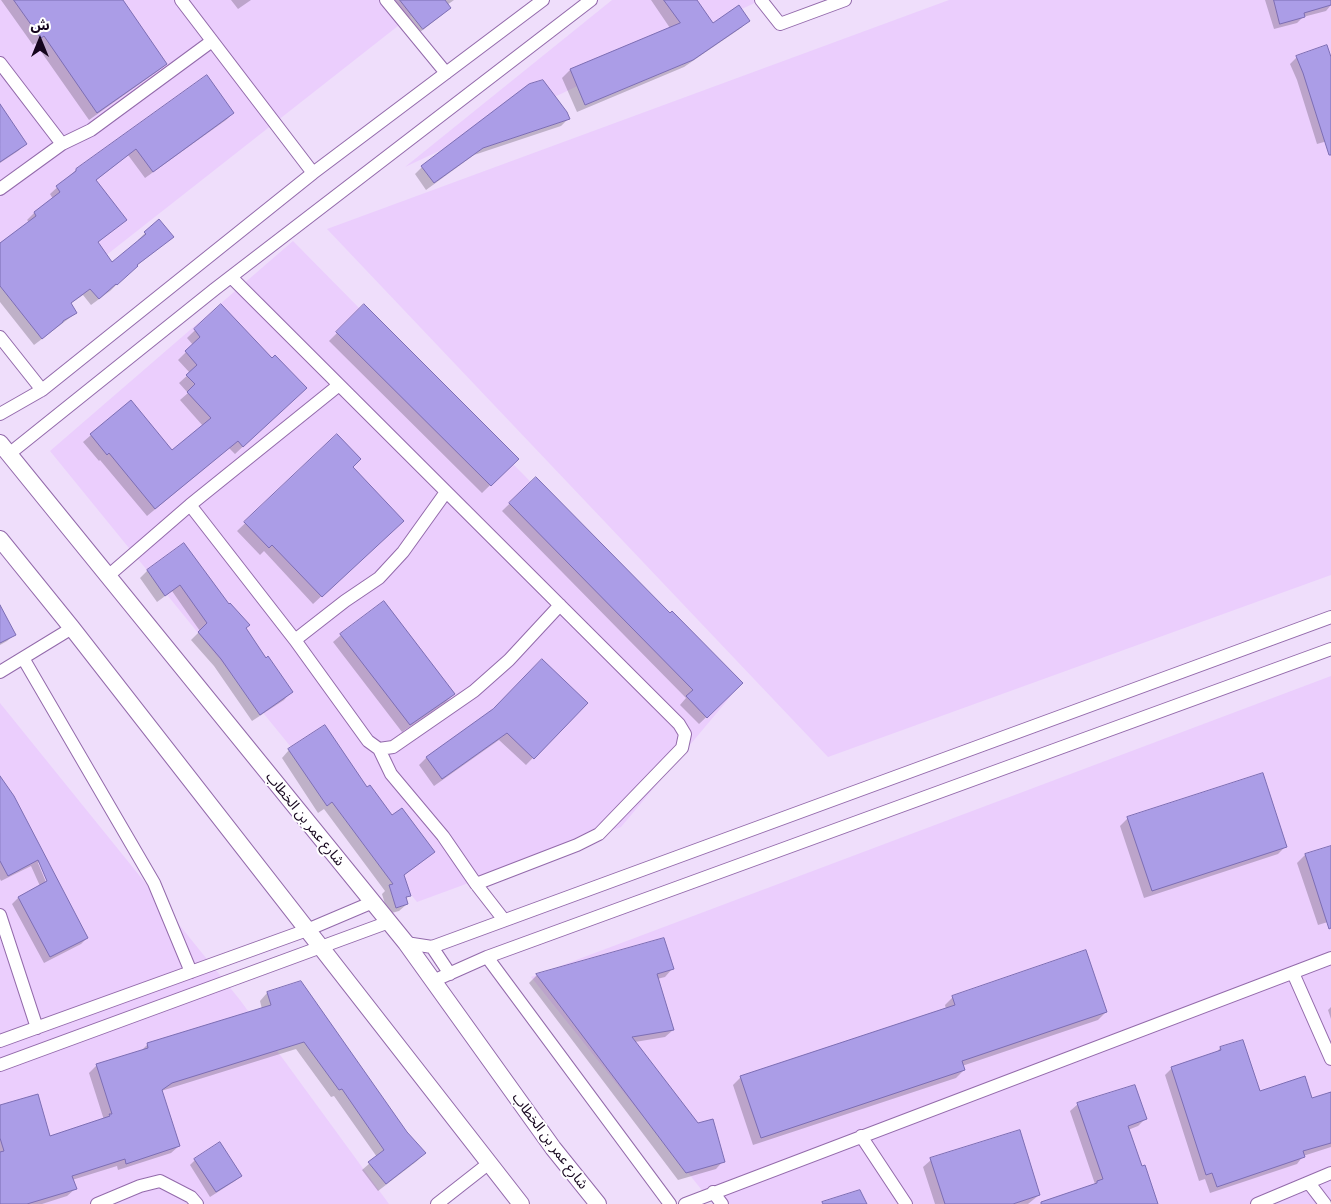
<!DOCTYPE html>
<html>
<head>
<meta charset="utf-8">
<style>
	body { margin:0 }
	#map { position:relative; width:1331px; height:1204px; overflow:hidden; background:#efdefb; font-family:"Public Sans","Noto Sans Arabic",sans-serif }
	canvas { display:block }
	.north { position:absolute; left:15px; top:15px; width:50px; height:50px; -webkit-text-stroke:4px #fff; paint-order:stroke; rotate:0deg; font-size:14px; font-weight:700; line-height:20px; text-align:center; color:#15051d }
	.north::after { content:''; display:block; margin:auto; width:18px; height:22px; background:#15051d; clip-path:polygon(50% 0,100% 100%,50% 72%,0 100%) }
</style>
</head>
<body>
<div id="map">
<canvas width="1331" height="1204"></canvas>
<div class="north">ش</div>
</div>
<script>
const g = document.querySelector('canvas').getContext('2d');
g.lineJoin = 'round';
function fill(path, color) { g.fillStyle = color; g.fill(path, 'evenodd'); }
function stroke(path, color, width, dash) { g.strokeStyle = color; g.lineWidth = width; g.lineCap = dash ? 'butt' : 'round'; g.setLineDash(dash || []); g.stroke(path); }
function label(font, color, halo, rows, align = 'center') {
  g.font = font + ' "Public Sans","Noto Sans Arabic",sans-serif'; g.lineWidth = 4; g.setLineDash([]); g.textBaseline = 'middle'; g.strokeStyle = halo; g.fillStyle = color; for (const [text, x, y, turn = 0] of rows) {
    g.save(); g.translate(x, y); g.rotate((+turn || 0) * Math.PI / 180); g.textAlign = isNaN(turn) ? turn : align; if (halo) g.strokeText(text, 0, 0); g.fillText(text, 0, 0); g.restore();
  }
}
fill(new Path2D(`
	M 0,0 L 431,0 L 39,308 L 0,249 Z
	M 612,0 L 761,0 L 405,167 Z
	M 949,0 L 1331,0 L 1331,575 L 828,757 L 327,229 Z
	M 293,241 L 736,690 L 621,827 L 417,902 L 50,451 Z
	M 1331,676 L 1331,1204 L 713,1204 L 531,977 Z
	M 0,703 L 240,1000 L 389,1204 L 0,1204 Z`), '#ebcefd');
fill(new Path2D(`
	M 1,0 L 121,0 L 166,64 L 158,71 L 89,120 L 35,43 L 33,45 Z
	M 231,0 L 251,0 L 238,9 Z
	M 388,0 L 454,0 L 447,5 L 449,8 L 442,15 L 415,36 Z
	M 651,0 L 695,0 L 712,25 L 748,21 L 741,28 L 684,67 L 577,112 L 562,78 L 570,70 L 670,28 Z
	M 1265,0 L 1331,0 L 1331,5 L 1326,11 L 1303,17 L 1297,23 L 1274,29 Z
	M 1297,57 L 1331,61 L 1331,140 L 1317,144 L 1297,80 L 1290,64 Z
	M 233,113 L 226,120 L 145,178 L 128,155 L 95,181 L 125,220 L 97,243 L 112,264 L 140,242 L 138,240 L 145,233 L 173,237 L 136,266 L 110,291 L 91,305 L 83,295 L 70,304 L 76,313 L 34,345 L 0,302 L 0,243 L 29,222 L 27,220 L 34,213 L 53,199 L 50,194 L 76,170 Z
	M 0,117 L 25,144 L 18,151 L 0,163 Z
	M 568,119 L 561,126 L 474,155 L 426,190 L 415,174 L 422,167 Z
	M 221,305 L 297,396 L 235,454 L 229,448 L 147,516 L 100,460 L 99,461 L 83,442 L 91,435 L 172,452 L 203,426 L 180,400 L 188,393 L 179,383 L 190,373 L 178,360 L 193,345 L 187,338 Z
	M 364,306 L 517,459 L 482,493 L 329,341 Z
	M 337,435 L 351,467 L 394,529 L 313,604 L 264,551 L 260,555 L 237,531 Z
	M 536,478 L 670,615 L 742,683 L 699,724 L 680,705 L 686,698 L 502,511 Z
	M 184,545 L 291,692 L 284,700 L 252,721 L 214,666 L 191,640 L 200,631 L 172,591 L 157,602 L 140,578 L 147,571 Z
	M 0,608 L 14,635 L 7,641 L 0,645 Z
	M 341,635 L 454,694 L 446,702 L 402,732 L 333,642 Z
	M 586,703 L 526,765 L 499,740 L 434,786 L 419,765 L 426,758 L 494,710 Z
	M 289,750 L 367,789 L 391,817 L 434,852 L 403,876 L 409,895 L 406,899 L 407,904 L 399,911 L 388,914 L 382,894 L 385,891 L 324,809 L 318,813 L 282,758 Z
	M 0,777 L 87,938 L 81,944 L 44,963 L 12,904 L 18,898 L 40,886 L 31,866 L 1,881 L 0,879 ZM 39,862 L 51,886 L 48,887 L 38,863 Z
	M 1128,818 L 1286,846 L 1278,854 L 1144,898 L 1120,826 Z
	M 1331,847 L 1331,921 L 1318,925 L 1297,863 L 1305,855 Z
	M 663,939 L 672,969 L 665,977 L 657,979 L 673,1030 L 665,1037 L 635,1042 L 723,1161 L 716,1169 L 678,1180 L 529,983 L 537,975 Z
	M 267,993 L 406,1132 L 424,1153 L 417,1161 L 378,1191 L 362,1170 L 377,1157 L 334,1096 L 331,1097 L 296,1049 L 161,1091 L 179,1146 L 171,1153 L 118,1170 L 117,1166 L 72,1180 L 75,1189 L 67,1196 L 42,1204 L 0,1204 L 0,1107 L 50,1137 L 104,1120 L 89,1073 L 97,1065 L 140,1052 L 148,1044 L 262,1009 L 260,1001 Z
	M 953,997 L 1106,1012 L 1098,1020 L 962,1066 L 964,1070 L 956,1078 L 753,1145 L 733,1085 L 741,1077 L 946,1009 L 945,1005 Z
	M 1331,1007 L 1331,1019 L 1328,1010 Z
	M 1242,1041 L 1259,1093 L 1311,1099 L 1331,1094 L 1331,1147 L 1303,1156 L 1297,1164 L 1210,1193 L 1205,1179 L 1199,1181 L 1165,1075 L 1172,1068 L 1216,1053 L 1220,1048 Z
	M 1078,1104 L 1145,1119 L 1138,1126 L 1128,1130 L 1141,1167 L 1157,1204 L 1052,1204 L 1095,1184 L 1070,1111 Z
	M 195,1160 L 241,1176 L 235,1181 L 210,1197 L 190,1165 Z
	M 931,1160 L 1039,1195 L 1028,1204 L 935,1204 L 923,1167 Z`), '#0003');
const building = new Path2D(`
	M 14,0 L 123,0 L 167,64 L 97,113 L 44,36 L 41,38 Z
	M 400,0 L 445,0 L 451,8 L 423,29 Z
	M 664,0 L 697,0 L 713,23 L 739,5 L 750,21 L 693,60 L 585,105 L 570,69 L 680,23 Z
	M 1274,0 L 1331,0 L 1331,5 L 1304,13 L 1305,17 L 1280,24 Z
	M 1327,45 L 1331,57 L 1331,155 L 1329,155 L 1303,73 L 1296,56 Z
	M 207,75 L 234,113 L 153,172 L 136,149 L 96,180 L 127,220 L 98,242 L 112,262 L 146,234 L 144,232 L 159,219 L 174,237 L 137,265 L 138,266 L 117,285 L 116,284 L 99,299 L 90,289 L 71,303 L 77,313 L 63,321 L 63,322 L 42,339 L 0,286 L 0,243 L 36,216 L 34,212 L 60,192 L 56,186 L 76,171 L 76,169 Z
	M 543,80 L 567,112 L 570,119 L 483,148 L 434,183 L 421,166 L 529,84 Z
	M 0,104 L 27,144 L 0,162 Z
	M 221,304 L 272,358 L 275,355 L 307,388 L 243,447 L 238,441 L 155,509 L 109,453 L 107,455 L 90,434 L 131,400 L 172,450 L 211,418 L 187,392 L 195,384 L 186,375 L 197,365 L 185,351 L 200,337 L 194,329 Z
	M 364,304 L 519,459 L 491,486 L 336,332 Z
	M 337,434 L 361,459 L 353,467 L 404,521 L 322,597 L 272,545 L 269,548 L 244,522 Z
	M 536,477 L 670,613 L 672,611 L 743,683 L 707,718 L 686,696 L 693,690 L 509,503 Z
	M 184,543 L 229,604 L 230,603 L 250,625 L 246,628 L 266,658 L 268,656 L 293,692 L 260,715 L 221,659 L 198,632 L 207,623 L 180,585 L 165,596 L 147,570 Z
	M 384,601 L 455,694 L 410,725 L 340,634 Z
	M 0,605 L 16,635 L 0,643 Z
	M 542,659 L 588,703 L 534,759 L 507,733 L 442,779 L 426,757 L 493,709 Z
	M 325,725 L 367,787 L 370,785 L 392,815 L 402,808 L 435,852 L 404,875 L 411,896 L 406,897 L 408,904 L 396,908 L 389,885 L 393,884 L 332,802 L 327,806 L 288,749 Z
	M 1263,773 L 1287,847 L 1152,891 L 1127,817 Z
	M 0,776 L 14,796 L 88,938 L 50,957 L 18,897 L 47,881 L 38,860 L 8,876 L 0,861 Z
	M 1331,846 L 1331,928 L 1329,929 L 1305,854 Z
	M 664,938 L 674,969 L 657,974 L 674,1030 L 632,1037 L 698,1123 L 713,1119 L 725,1162 L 686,1173 L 536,974 Z
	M 1086,950 L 1107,1012 L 962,1061 L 965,1070 L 761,1138 L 740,1076 L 955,1005 L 952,996 Z
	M 301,981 L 407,1132 L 426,1153 L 386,1184 L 368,1162 L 384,1150 L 342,1089 L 339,1090 L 304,1042 L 172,1083 L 162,1090 L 180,1146 L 126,1164 L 125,1159 L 72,1176 L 77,1189 L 27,1204 L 0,1204 L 0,1152 L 4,1151 L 0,1138 L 0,1105 L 38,1094 L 50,1136 L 110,1116 L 109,1114 L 112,1114 L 96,1064 L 148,1048 L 147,1043 L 271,1005 L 267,992 Z
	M 1243,1040 L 1260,1091 L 1305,1076 L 1312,1098 L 1331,1092 L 1331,1143 L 1303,1151 L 1305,1157 L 1217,1187 L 1212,1173 L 1206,1175 L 1171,1067 L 1221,1050 L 1220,1047 Z
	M 1135,1085 L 1147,1119 L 1128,1126 L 1142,1166 L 1145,1165 L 1158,1204 L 1041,1204 L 1041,1202 L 1097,1183 L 1097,1181 L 1103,1179 L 1077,1103 Z
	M 1020,1130 L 1040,1195 L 1013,1204 L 945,1204 L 930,1158 Z
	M 220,1142 L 242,1176 L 216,1192 L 194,1159 Z
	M 860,1190 L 867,1204 L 823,1204 L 822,1202 Z`);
fill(building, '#ab9de7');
stroke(building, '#7d6eb4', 1);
const minor = new Path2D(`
	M 181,0 L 313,173
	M 386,0 L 446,73
	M 761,0 L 780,24 L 845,0
	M 0,63 L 62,144 L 0,189
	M 62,144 L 91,130 L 212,41
	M 231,277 L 679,724 L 685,734 L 682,748 L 599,834 L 577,845 L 476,884
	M 0,337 L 42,390
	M 0,414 L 42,390 L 313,173 L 543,0
	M 9,454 L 215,289 L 591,0
	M 190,505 L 295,640 L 368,741 L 379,749 L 393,747 L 474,691 L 509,660 L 560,605
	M 108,576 L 190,505 L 339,385
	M 295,640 L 345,601 L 379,578 L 403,552 L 446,492
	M 23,658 L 154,883 L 191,972
	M 0,672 L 72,628
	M 379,749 L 391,774 L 443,836 L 476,884 L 504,920
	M 0,915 L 37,1028
	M 406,943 L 432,947 L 1331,617
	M 432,947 L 450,974
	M 487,957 L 670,1204
	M 1293,973 L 1331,1059
	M 433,981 L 487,957 L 1331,649
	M 0,1041 L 307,930 L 373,902
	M 0,1065 L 389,922
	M 861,1136 L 906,1204
	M 1309,1183 L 1325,1204
	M 713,1192 L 722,1204
	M 97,1204 L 140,1186 L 160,1181 L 191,1197 L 197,1204
	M 437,1204 L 488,1164
	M 685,1204 L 1331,958
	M 1257,1204 L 1331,1173`);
const major = new Path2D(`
	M 0,443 L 406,943 L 553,1148 L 598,1204
	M 0,539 L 72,628 L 521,1204`);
stroke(minor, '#936aab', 14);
stroke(major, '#936aab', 18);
stroke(minor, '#fff', 12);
stroke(major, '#fff', 16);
label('14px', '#15051d', '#fff', [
	["شارع عمر بن الخطاب",305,819,51],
	["شارع عمر بن الخطاب",550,1141,53]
]);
</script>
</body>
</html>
